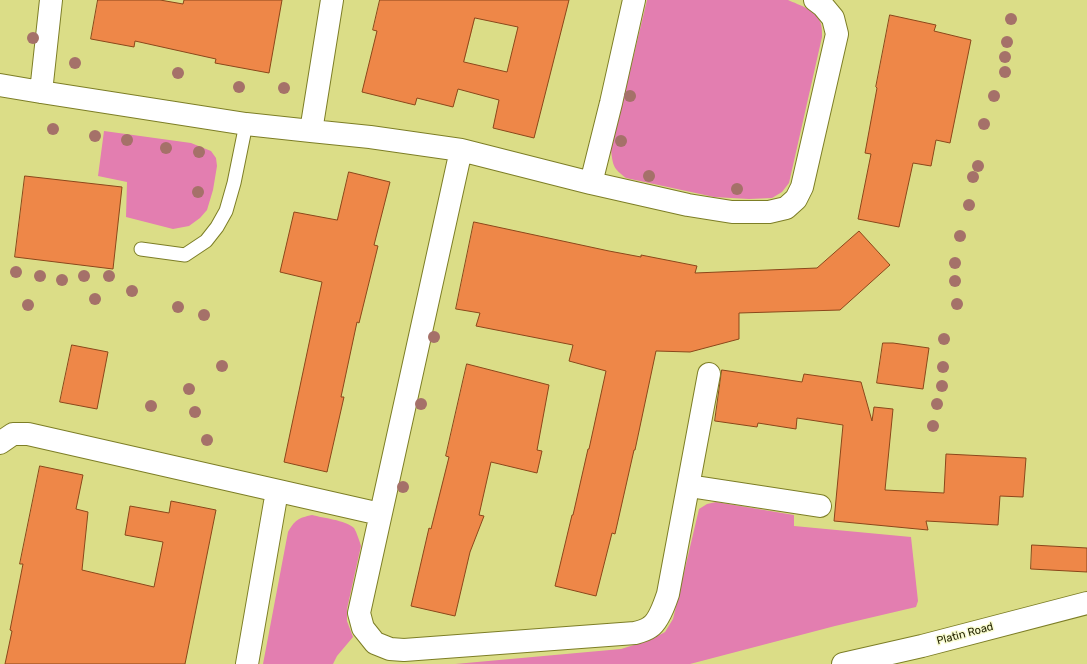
<!DOCTYPE html>
<html>
<head>
<meta charset="utf-8">
<style>
	body { margin:0 }
	canvas { display:block; background:#dbdd87 }
</style>
</head>
<body>
<canvas width="1087" height="664"></canvas>
<script>
const g = document.querySelector('canvas').getContext('2d');
g.lineJoin = 'round';
function fill(path, color) { g.fillStyle = color; g.fill(path, 'evenodd'); }
function stroke(path, color, width, dash) { g.strokeStyle = color; g.lineWidth = width; g.lineCap = dash ? 'butt' : 'round'; g.setLineDash(dash || []); g.stroke(path); }
function label(font, color, halo, rows, align = 'center') {
  g.font = font + ' Rubik,sans-serif'; g.lineWidth = 3; g.setLineDash([]); g.textBaseline = 'middle'; g.strokeStyle = halo; g.fillStyle = color; for (const [text, x, y, turn = 0] of rows) {
    g.save(); g.translate(x, y); g.rotate((+turn || 0) * Math.PI / 180); g.textAlign = isNaN(turn) ? turn : align; if (halo) g.strokeText(text, 0, 0); g.fillText(text, 0, 0); g.restore();
  }
}
fill(new Path2D(`
	M 647,0 L 788,0 C 799,5 817,10 821,24 C 822,28 822,33 822,37 L 789,183 L 782,192 L 772,198 L 749,199 L 714,197 L 626,178 C 613,168 613,166 611,150 Z
	M 104,131 L 191,143 L 211,151 L 216,158 L 217,166 L 213,190 L 207,210 L 200,218 L 189,226 L 173,229 L 126,217 L 127,182 L 98,176 Z
	M 716,502 L 794,515 L 794,526 L 911,537 L 918,601 L 916,607 L 835,626 L 690,664 L 455,664 L 621,649 L 650,640 L 665,632 L 673,619 L 699,509 L 707,504 Z
	M 312,515 C 323,518 345,520 354,528 C 357,533 359,540 361,546 L 347,609 L 347,621 L 353,637 L 337,656 L 333,664 L 263,664 L 288,532 C 295,520 298,518 312,515 Z`), '#e37eb0');
const building = new Path2D(`
	M 98,0 L 160,0 L 183,4 L 184,0 L 282,0 L 269,73 L 215,63 L 216,59 L 135,41 L 134,47 L 91,39 Z
	M 380,0 L 569,0 L 534,138 L 493,128 L 499,100 L 458,89 L 453,107 L 417,98 L 415,105 L 362,92 L 377,31 L 373,30 ZM 475,18 L 518,27 L 507,72 L 464,62 Z
	M 890,15 L 936,25 L 934,31 L 971,40 L 950,143 L 936,140 L 931,166 L 913,163 L 899,227 L 858,219 L 871,154 L 865,153 L 877,88 L 876,87 Z
	M 349,172 L 390,182 L 374,245 L 378,246 L 359,323 L 357,322 L 341,397 L 344,397 L 327,472 L 284,462 L 322,282 L 280,272 L 294,212 L 337,220 Z
	M 25,176 L 122,187 L 113,269 L 15,257 Z
	M 474,222 L 609,251 L 641,257 L 641,255 L 697,266 L 695,273 L 817,268 L 859,231 L 890,265 L 840,310 L 739,313 L 739,339 L 690,352 L 656,351 L 635,450 L 634,450 L 615,534 L 612,533 L 596,596 L 555,586 L 572,515 L 573,515 L 588,449 L 589,449 L 606,371 L 569,361 L 573,345 L 476,326 L 480,313 L 456,309 Z
	M 883,343 L 893,343 L 929,348 L 923,389 L 877,383 Z
	M 72,345 L 108,352 L 97,409 L 60,402 Z
	M 467,364 L 549,385 L 537,450 L 542,451 L 537,473 L 491,462 L 479,515 L 484,516 L 470,552 L 455,616 L 411,606 L 429,528 L 431,529 L 449,457 L 446,456 Z
	M 722,370 L 802,382 L 804,374 L 861,382 L 872,421 L 874,407 L 893,409 L 885,490 L 944,493 L 946,454 L 1026,458 L 1023,497 L 1000,496 L 998,525 L 926,521 L 928,530 L 834,521 L 843,425 L 797,418 L 796,429 L 758,423 L 757,427 L 715,421 Z
	M 40,466 L 83,475 L 76,509 L 88,512 L 82,570 L 154,587 L 163,542 L 125,535 L 130,506 L 169,513 L 171,501 L 216,510 L 185,664 L 5,664 L 12,631 L 10,630 L 23,564 L 20,564 Z
	M 1032,545 L 1087,548 L 1087,572 L 1031,569 Z`);
fill(building, '#ee8748');
stroke(building, '#8b471a', 1);
const service = new Path2D(`
	M 141,249 L 185,255 L 206,241 L 217,227 L 226,211 L 234,183 L 246,124`);
const minor = new Path2D(`
	M 0,85 L 41,92 L 246,124 L 311,131 L 370,137 L 461,150 L 591,183 L 688,205 L 732,212 L 769,212 L 786,208 L 796,199 L 802,187 L 837,34 L 833,18 L 823,6 L 815,0
	M 41,92 L 51,0
	M 311,131 L 332,0
	M 461,150 L 359,613 L 363,628 L 375,643 L 390,649 L 404,650 L 635,633 C 639,632 646,630 650,627 C 658,622 665,603 668,594 L 709,374
	M 591,183 L 611,103 L 634,0
	M 0,443 L 13,434 L 28,434 L 380,514
	M 689,486 L 820,506
	M 247,664 L 277,491`);
const secondary = new Path2D(`
	M 843,664 L 922,646 L 1087,603`);
stroke(service, '#7d7e26', 15);
stroke(minor, '#7d7e26', 24);
stroke(secondary, '#7d7e26', 24);
stroke(service, '#fff', 13);
stroke(minor, '#fff', 22);
stroke(secondary, '#fff', 22);
g.fillStyle = '#a57169';
for (const [x, y] of [
	[1011,19],
	[33,38],
	[1007,42],
	[1005,57],
	[75,63],
	[1005,72],
	[178,73],
	[239,87],
	[284,88],
	[630,96],
	[994,96],
	[984,124],
	[53,129],
	[95,136],
	[127,140],
	[621,141],
	[166,148],
	[199,152],
	[978,166],
	[649,176],
	[973,177],
	[737,189],
	[198,192],
	[969,205],
	[960,236],
	[955,263],
	[16,272],
	[40,276],
	[84,276],
	[109,276],
	[62,280],
	[955,281],
	[132,291],
	[95,299],
	[957,304],
	[28,305],
	[178,307],
	[204,315],
	[434,337],
	[944,339],
	[222,366],
	[943,367],
	[942,386],
	[189,389],
	[421,404],
	[937,404],
	[151,406],
	[195,412],
	[933,426],
	[207,440],
	[403,487]
]) { g.beginPath(); g.arc(x, y, 6, 0, 2 * Math.PI); g.fill(); }
label('11px', '#262602', '#f9fcd2', [
	["Platin Road",965,634,-15]
]);
</script>
</body>
</html>
